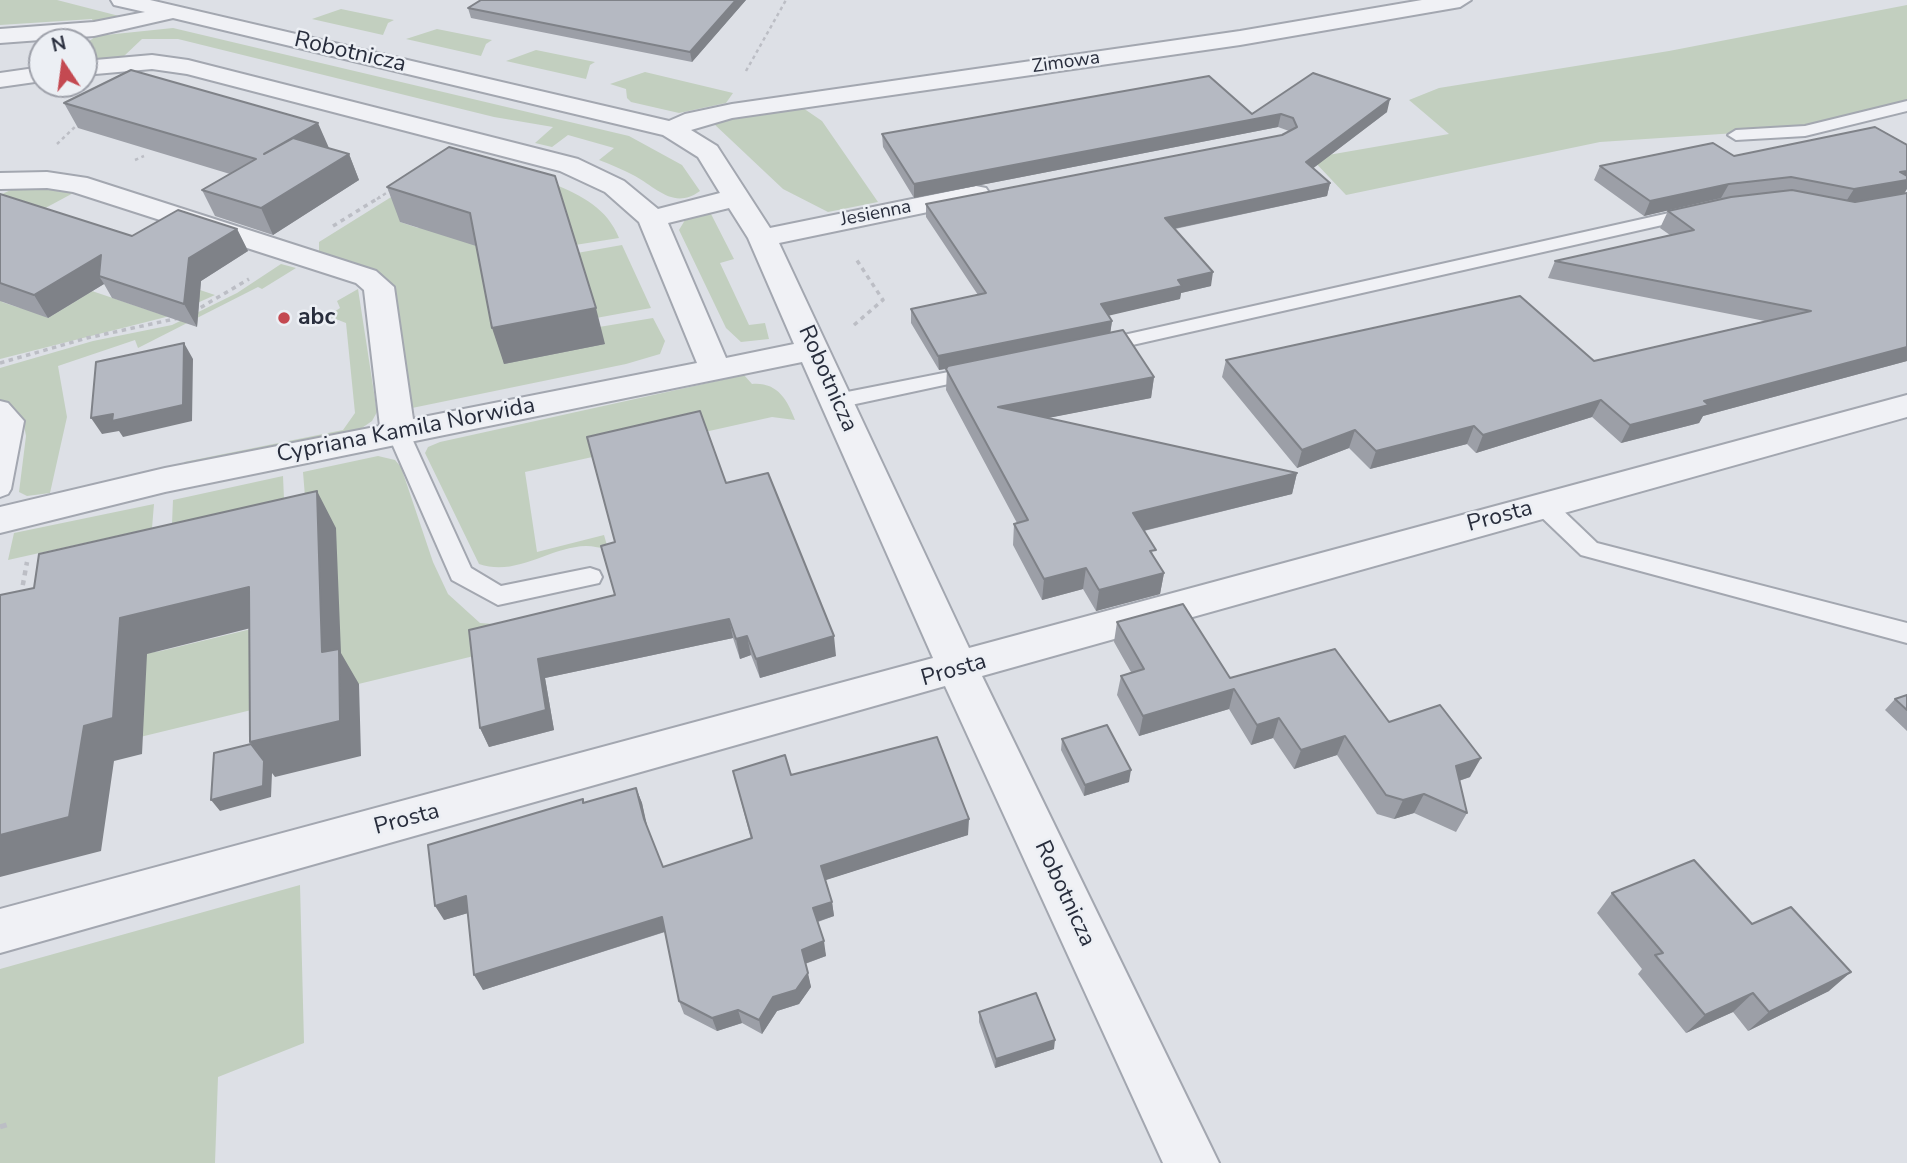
<!DOCTYPE html>
<html>
<head>
<meta charset="utf-8">
<style>
	body { margin:0 }
	#map { position:relative; width:1907px; height:1163px; overflow:hidden; background:#dde0e6; font-family:"Nunito Sans",sans-serif }
	canvas { display:block }
	.north { position:absolute; left:28px; top:28px; width:70px; height:70px; box-sizing:border-box; background:#eceff4; border:2px solid #9ea1aa; border-radius:50%; rotate:347deg; font-size:19px; font-weight:700; line-height:28px; text-align:center; color:#282d3c }
	.north::after { content:''; display:block; margin:auto; width:24px; height:32px; background:#c44951; clip-path:polygon(50% 0,100% 100%,50% 72%,0 100%) }
</style>
</head>
<body>
<div id="map">
<canvas width="1907" height="1163"></canvas>
<div class="north">N</div>
</div>
<script>
const g = document.querySelector('canvas').getContext('2d');
g.lineJoin = 'round';
function fill(path, color) { g.fillStyle = color; g.fill(path, 'evenodd'); }
function stroke(path, color, width, dash) { g.strokeStyle = color; g.lineWidth = width; g.lineCap = dash ? 'butt' : 'round'; g.setLineDash(dash || []); g.stroke(path); }
function label(font, color, halo, rows, align = 'center') {
  g.font = font + ' "Nunito Sans",sans-serif'; g.lineWidth = 5; g.setLineDash([]); g.textBaseline = 'middle'; g.strokeStyle = halo; g.fillStyle = color; for (const [text, x, y, turn = 0] of rows) {
    g.save(); g.translate(x, y); g.rotate((+turn || 0) * Math.PI / 180); g.textAlign = isNaN(turn) ? turn : align; if (halo) g.strokeText(text, 0, 0); g.fillText(text, 0, 0); g.restore();
  }
}
fill(new Path2D(`
	M 0,0 L 57,0 L 123,17 L 94,24 L 92,19 L 0,25 Z
	M 1907,5 L 1907,109 L 1812,128 L 1600,142 L 1346,195 L 1311,158 L 1449,134 L 1409,100 L 1439,88 L 1669,51 Z
	M 341,9 L 394,20 L 388,23 L 383,35 L 312,19 Z
	M 173,28 L 629,136 L 682,165 L 700,191 C 674,210 657,188 635,176 C 624,170 612,165 599,160 L 614,148 L 568,135 L 552,147 L 535,143 L 553,127 L 494,117 L 178,39 L 142,39 L 123,57 L 88,62 L 88,52 L 84,52 L 84,45 L 96,36 Z
	M 437,29 L 492,40 L 486,44 L 481,56 L 406,39 Z
	M 536,50 L 595,62 L 590,65 L 586,79 L 506,61 Z
	M 645,72 L 733,93 L 726,103 L 679,113 L 631,102 L 627,98 L 626,89 L 610,84 Z
	M 803,108 L 822,121 L 878,202 L 828,212 L 783,189 L 713,123 L 745,114 Z
	M 457,156 L 400,222 L 418,228 L 554,184 C 582,196 607,208 619,238 L 575,245 L 599,327 L 653,318 L 665,341 L 660,354 L 626,364 L 412,408 L 408,402 L 387,281 C 378,267 336,257 319,252 L 319,242 Z
	M 15,188 L 77,191 L 25,219 L 0,195 Z
	M 701,214 L 711,214 L 734,259 L 720,263 L 749,325 L 765,323 L 769,339 L 741,342 L 726,328 L 679,230 L 685,220 Z
	M 622,245 L 651,308 L 596,318 L 577,253 Z
	M 281,264 L 296,268 L 262,289 L 258,287 L 138,348 L 135,340 L 58,366 L 67,417 L 50,493 L 27,496 L 19,492 L 26,436 L 23,420 L 0,401 L 0,368 L 93,341 L 172,325 L 237,293 Z
	M 191,287 L 215,295 L 166,317 L 0,359 L 0,292 L 2,302 L 20,308 L 28,304 L 48,318 L 92,291 L 160,314 Z
	M 358,289 L 377,412 L 372,421 L 359,430 L 184,467 L 184,462 L 343,430 L 355,413 L 346,323 L 328,316 L 340,308 L 337,301 Z
	M 744,375 L 752,384 C 777,382 787,399 795,420 L 772,417 L 525,472 L 537,552 L 604,535 L 608,549 C 601,548 593,546 586,546 C 549,547 517,577 479,564 L 425,453 L 428,447 L 440,442 Z
	M 378,456 L 395,460 L 401,467 L 433,562 L 448,594 L 480,623 L 506,625 L 620,593 L 478,655 L 0,771 L 51,667 L 161,651 L 284,621 L 308,534 L 303,472 Z
	M 283,476 L 284,499 L 172,524 L 173,500 Z
	M 154,504 L 152,528 L 8,560 L 14,533 Z
	M 300,885 L 304,1043 L 218,1077 L 215,1163 L 0,1163 L 0,969 Z`), '#c2cfbf');
const lane = new Path2D(`
	M 1907,101 L 1907,111 L 1805,136 L 1736,140 L 1728,135 L 1736,130 L 1805,126 Z
	M 1696,207 L 1702,208 L 1705,212 L 1702,216 L 1097,353 L 1087,347 L 1097,341 Z
	M 979,366 L 986,368 L 989,372 L 986,376 L 837,408 L 826,401 L 837,394 Z
	M 0,401 L 8,403 L 24,421 L 11,489 L 8,494 L 0,497 Z
	M 398,425 L 406,427 L 409,432 L 471,568 L 501,586 L 590,568 L 599,571 L 602,577 L 599,583 L 498,605 L 452,580 L 387,432 L 390,427 Z
	M 1543,497 L 1551,499 L 1597,543 L 1907,623 L 1907,643 L 1581,555 L 1535,511 L 1531,505 L 1535,499 Z`);
const street = new Path2D(`
	M 111,0 L 150,0 L 669,121 L 685,114 L 732,104 L 1240,31 L 1422,0 L 1471,0 L 1460,7 L 1240,45 L 732,118 L 691,130 L 717,146 L 770,228 L 976,186 L 986,188 L 990,194 L 986,200 L 976,202 L 779,243 L 969,648 L 1907,395 L 1907,417 L 982,676 L 1219,1163 L 1163,1163 L 945,686 L 0,953 L 0,909 L 933,658 L 802,362 L 165,492 L 0,533 L 0,507 L 165,468 L 380,426 L 364,290 L 356,283 L 73,192 L 47,188 L 0,189 L 0,173 L 47,172 L 87,178 L 376,271 L 394,287 L 413,419 L 697,363 L 639,222 L 605,192 L 560,171 L 187,74 L 152,69 L 84,75 L 84,61 L 152,55 L 188,60 L 578,159 L 624,181 L 658,209 L 720,193 L 698,157 L 663,135 L 173,18 L 94,36 L 0,43 L 0,29 L 94,22 L 145,12 L 114,5 ZM 729,208 L 748,238 L 794,344 L 726,358 L 668,223 Z
	M 42,67 L 42,81 L 0,87 L 0,73 Z`);
stroke(lane, '#a3a7b0', 4);
stroke(street, '#a3a7b0', 4);
stroke(new Path2D(`
	M 746,71 L 786,0
	M 57,144 L 79,123
	M 135,160 L 144,156
	M 377,199 L 391,190`), '#bcbec5', 2.5, [3.5, 3.5]);
stroke(new Path2D(`
	M 333,226 L 380,197
	M 193,312 L 249,279
	M 854,325 L 883,300 L 856,259
	M 0,363 L 87,338 L 179,318`), '#bcbec5', 3.5, [4.5, 4.5]);
stroke(new Path2D(`
	M 21,595 L 27,562`), '#bcbec5', 4.5, [5, 5]);
stroke(new Path2D(`
	M 0,1127 L 12,1123`), '#bcbec5', 5, [7, 7]);
fill(lane, '#f0f1f5');
fill(street, '#f0f1f5');
fill(new Path2D(`
	M 481,0 L 746,0 L 692,62 L 471,18 L 468,8 Z
	M 64,103 L 328,148 L 349,154 L 359,180 L 273,235 L 215,216 L 202,190 L 230,174 L 78,128 Z
	M 1387,112 L 1313,168 L 1330,183 L 1327,196 L 1175,229 L 1211,286 L 1181,293 L 1180,299 L 1108,315 L 1112,321 L 1110,333 L 1154,377 L 1151,398 L 1047,418 L 1297,473 L 1292,494 L 1144,531 L 1154,557 L 1164,573 L 1160,594 L 1096,611 L 1083,589 L 1042,600 L 1013,545 L 1014,524 L 1017,523 L 946,390 L 947,369 L 939,370 L 911,323 L 911,309 L 978,295 L 926,217 L 926,204 L 1282,135 L 1289,131 L 1278,127 L 914,198 L 883,147 L 882,134 L 1252,114 Z
	M 449,147 L 605,344 L 504,364 L 476,246 L 400,222 L 387,187 Z
	M 1734,156 L 1904,194 L 1907,361 L 1703,416 L 1699,423 L 1621,443 L 1592,417 L 1476,453 L 1467,444 L 1370,469 L 1349,448 L 1297,468 L 1222,377 L 1226,360 L 1594,361 L 1765,321 L 1548,278 L 1555,261 L 1670,235 L 1660,228 L 1668,211 L 1721,198 L 1644,216 L 1594,180 L 1600,166 Z
	M 0,194 L 132,236 L 237,229 L 248,251 L 201,281 L 197,327 L 112,298 L 104,284 L 48,318 L 0,301 Z
	M 726,483 L 836,656 L 760,678 L 751,655 L 740,659 L 733,638 L 545,678 L 554,730 L 489,747 L 480,728 L 615,595 L 615,542 Z
	M 1117,622 L 1230,678 L 1389,722 L 1470,777 L 1459,781 L 1467,813 L 1456,832 L 1414,813 L 1394,819 L 1377,814 L 1337,755 L 1294,769 L 1273,738 L 1251,745 L 1229,709 L 1139,736 L 1117,695 L 1121,676 L 1131,672 L 1114,642 Z
	M 1907,695 L 1907,731 L 1885,710 L 1895,699 Z
	M 1062,739 L 1129,782 L 1084,796 L 1061,750 Z
	M 733,771 L 791,775 L 968,835 L 825,880 L 832,902 L 834,916 L 818,922 L 826,956 L 805,964 L 811,987 L 799,1004 L 777,1011 L 762,1034 L 742,1023 L 717,1031 L 684,1014 L 679,1001 L 665,932 L 483,990 L 468,913 L 444,920 L 583,799 L 584,803 L 636,788 L 642,803 L 647,828 L 663,867 L 751,839 Z
	M 1612,893 L 1752,924 L 1829,991 L 1748,1031 L 1733,1012 L 1686,1033 L 1638,974 L 1642,969 L 1597,913 Z
	M 979,1012 L 1054,1049 L 995,1068 L 979,1022 Z`), '#9c9fa7');
fill(new Path2D(`
	M 736,0 L 746,0 L 692,62 L 690,52 Z
	M 1390,99 L 1387,112 L 1303,176 L 1306,162 Z
	M 1281,114 L 1278,127 L 914,198 L 914,184 Z
	M 318,123 L 329,148 L 264,154 Z
	M 349,154 L 359,180 L 273,235 L 261,208 Z
	M 1907,171 L 1907,189 L 1904,194 L 1845,203 L 1854,189 Z
	M 1330,183 L 1327,196 L 1163,231 L 1165,218 Z
	M 1729,184 L 1721,198 L 1644,216 L 1650,201 Z
	M 237,229 L 248,251 L 201,281 L 197,327 L 184,304 L 189,258 Z
	M 101,255 L 99,276 L 104,284 L 48,318 L 34,295 Z
	M 1213,272 L 1211,286 L 1181,293 L 1180,299 L 1099,318 L 1101,304 L 1178,280 Z
	M 596,308 L 605,344 L 504,364 L 492,328 Z
	M 1112,321 L 1110,335 L 939,370 L 938,356 Z
	M 184,343 L 193,359 L 192,421 L 123,437 L 119,431 L 102,434 L 91,418 Z
	M 1907,347 L 1907,361 L 1703,416 L 1699,423 L 1621,443 L 1630,425 L 1704,401 Z
	M 1154,377 L 1151,398 L 997,428 L 998,407 Z
	M 1601,400 L 1592,417 L 1476,453 L 1483,435 Z
	M 1474,426 L 1467,444 L 1370,469 L 1376,451 Z
	M 1355,430 L 1349,448 L 1297,468 L 1302,450 Z
	M 1297,473 L 1292,494 L 1130,534 L 1133,513 Z
	M 317,491 L 336,528 L 341,653 L 359,684 L 361,756 L 275,777 L 272,773 L 271,797 L 220,811 L 211,800 L 264,761 L 250,742 L 322,652 Z
	M 1086,568 L 1083,589 L 1042,600 L 1044,579 Z
	M 1164,573 L 1160,594 L 1096,611 L 1099,590 Z
	M 249,587 L 271,623 L 147,654 L 142,754 L 114,761 L 101,851 L 0,877 L 0,835 L 84,726 L 120,618 Z
	M 729,619 L 733,638 L 545,678 L 554,730 L 489,747 L 480,728 L 538,659 Z
	M 747,636 L 751,655 L 740,659 L 736,639 Z
	M 834,636 L 836,656 L 760,678 L 756,659 Z
	M 1234,689 L 1229,709 L 1139,736 L 1143,716 Z
	M 1279,718 L 1273,738 L 1251,745 L 1257,725 Z
	M 1345,736 L 1337,755 L 1294,769 L 1301,750 Z
	M 1481,758 L 1470,777 L 1446,785 L 1456,766 Z
	M 1131,770 L 1129,782 L 1084,796 L 1085,785 Z
	M 636,788 L 642,803 L 649,834 L 644,819 Z
	M 1424,794 L 1414,813 L 1394,819 L 1403,800 Z
	M 969,819 L 968,835 L 823,881 L 821,866 Z
	M 466,896 L 475,911 L 444,920 L 435,906 Z
	M 832,902 L 834,916 L 816,922 L 813,908 Z
	M 662,917 L 667,931 L 483,990 L 474,975 Z
	M 824,941 L 826,956 L 804,964 L 802,950 Z
	M 1851,972 L 1829,991 L 1748,1031 L 1769,1012 Z
	M 808,973 L 811,987 L 799,1004 L 777,1011 L 762,1034 L 759,1020 L 773,997 Z
	M 1753,993 L 1733,1012 L 1686,1033 L 1705,1015 Z
	M 738,1010 L 742,1023 L 717,1031 L 712,1018 Z
	M 1055,1040 L 1054,1049 L 995,1068 L 996,1059 Z`), '#7f8288');
const building = new Path2D(`
	M 481,0 L 736,0 L 690,52 L 468,8 Z
	M 131,70 L 318,123 L 264,154 L 293,138 L 349,154 L 261,208 L 202,190 L 256,159 L 64,103 Z
	M 1313,73 L 1390,99 L 1306,162 L 1330,183 L 1165,218 L 1213,272 L 1178,280 L 1182,286 L 1101,304 L 1112,321 L 938,356 L 911,309 L 986,293 L 926,204 L 1282,135 L 1297,127 L 1293,118 L 1281,114 L 914,184 L 882,134 L 1209,76 L 1252,114 Z
	M 1875,127 L 1907,145 L 1907,171 L 1900,172 L 1907,176 L 1907,180 L 1854,189 L 1791,177 L 1729,184 L 1650,201 L 1600,166 L 1713,143 L 1734,156 Z
	M 449,147 L 555,176 L 596,308 L 492,328 L 470,213 L 387,187 Z
	M 1792,190 L 1855,202 L 1907,193 L 1907,347 L 1704,401 L 1709,405 L 1630,425 L 1601,400 L 1483,435 L 1474,426 L 1376,451 L 1355,430 L 1302,450 L 1226,360 L 1520,296 L 1594,361 L 1811,311 L 1555,261 L 1694,230 L 1668,211 L 1731,197 Z
	M 0,194 L 132,236 L 178,210 L 237,229 L 189,258 L 184,304 L 99,276 L 101,255 L 34,295 L 0,283 Z
	M 1123,330 L 1154,377 L 998,407 L 1297,473 L 1133,513 L 1156,550 L 1150,551 L 1164,573 L 1099,590 L 1086,568 L 1044,579 L 1014,524 L 1028,520 L 946,369 L 948,366 Z
	M 184,343 L 183,405 L 112,421 L 113,414 L 91,418 L 96,362 Z
	M 700,411 L 726,483 L 768,473 L 834,636 L 756,659 L 747,636 L 736,639 L 729,619 L 538,659 L 546,710 L 480,728 L 469,630 L 615,595 L 601,546 L 615,542 L 587,437 Z
	M 317,491 L 322,652 L 339,649 L 340,721 L 250,742 L 249,587 L 120,618 L 113,718 L 84,726 L 69,817 L 0,835 L 0,595 L 34,588 L 39,554 Z
	M 1183,604 L 1230,678 L 1335,649 L 1389,722 L 1440,705 L 1481,758 L 1456,766 L 1467,813 L 1424,794 L 1403,800 L 1386,795 L 1345,736 L 1301,750 L 1279,718 L 1257,725 L 1234,689 L 1143,716 L 1121,676 L 1144,669 L 1117,622 Z
	M 1907,695 L 1907,710 L 1895,699 Z
	M 1107,725 L 1131,770 L 1085,785 L 1062,739 Z
	M 937,737 L 969,819 L 821,866 L 832,902 L 813,908 L 824,941 L 802,950 L 808,973 L 796,990 L 773,997 L 759,1020 L 738,1010 L 712,1018 L 679,1001 L 662,917 L 474,975 L 466,896 L 435,906 L 428,845 L 583,799 L 583,803 L 636,788 L 644,819 L 663,867 L 752,838 L 733,771 L 785,755 L 791,775 Z
	M 251,744 L 264,761 L 263,786 L 211,800 L 214,753 Z
	M 1694,860 L 1752,924 L 1791,907 L 1851,972 L 1769,1012 L 1753,993 L 1705,1015 L 1655,955 L 1663,953 L 1612,893 Z
	M 1036,993 L 1055,1040 L 996,1059 L 979,1012 Z`);
fill(building, '#b5b9c2');
stroke(building, '#7f8288', 2);
for (const [x, y, r, color] of [
	[284,318,7,"#c44951"]
]) { const dot = new Path2D(); dot.arc(x, y, r, 0, 2 * Math.PI); g.fillStyle = color; g.fill(dot); stroke(dot, '#eceff4', 2.5); }
label('19px', '#282d3c', '#eceff4', [
	["Zimowa",1066,63,-8],
	["Jesienna",876,214,-11]
]);
label('23px', '#282d3c', '#eceff4', [
	["Robotnicza",350,53,13],
	["Robotnicza",827,379,66],
	["Cypriana Kamila Norwida",406,431,-11],
	["Prosta",1500,517,-15],
	["Prosta",954,671,-16],
	["Prosta",407,820,-15],
	["Robotnicza",1064,894,65]
]);
label('bold 23px', '#282d3c', '#eceff4', [
	["abc",298,318]
], 'left');
</script>
</body>
</html>
